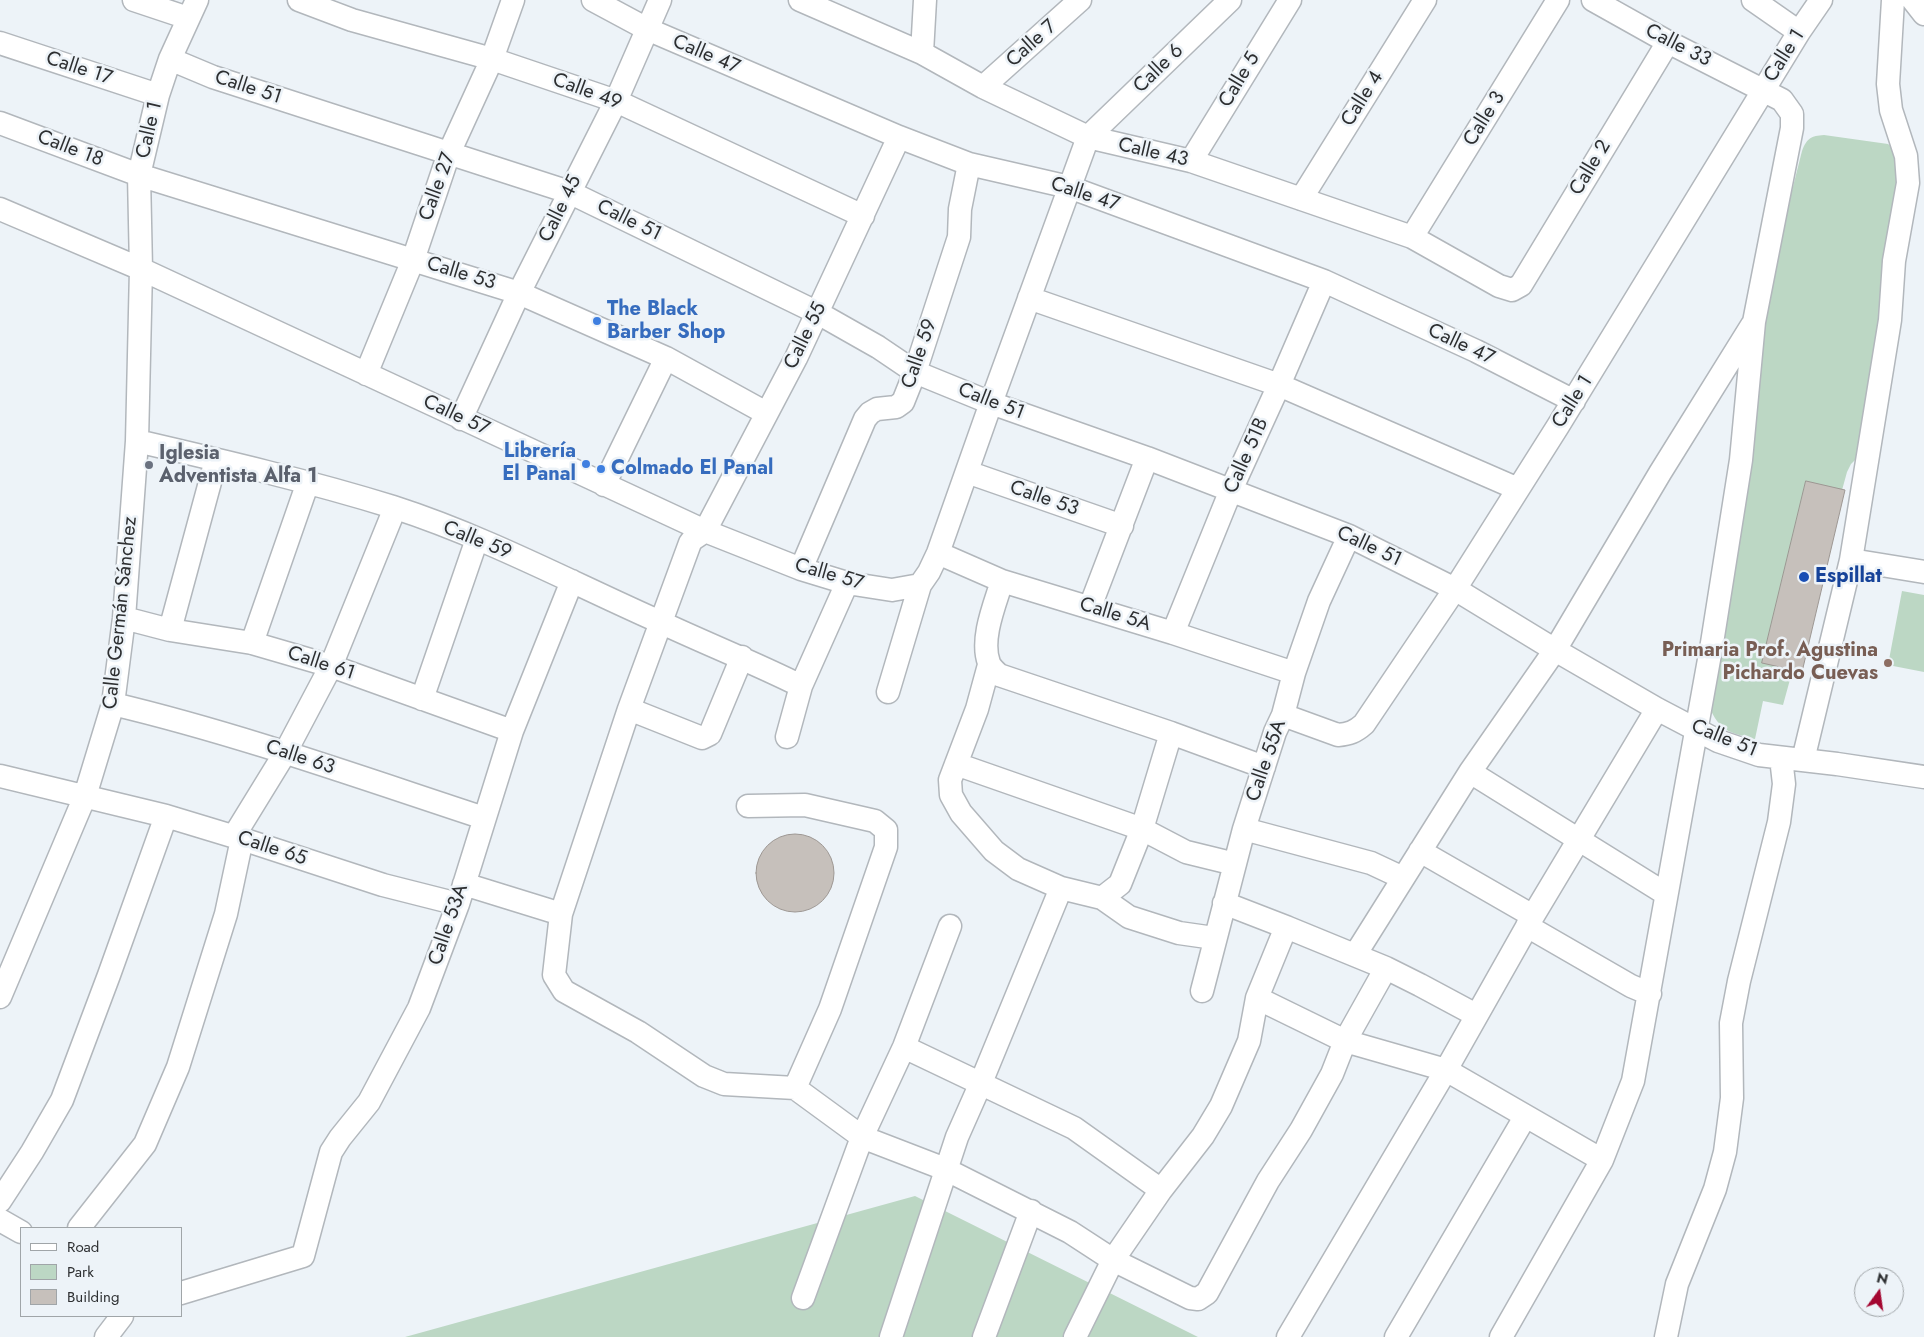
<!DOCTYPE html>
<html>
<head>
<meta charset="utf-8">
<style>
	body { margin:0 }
	#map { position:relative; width:1924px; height:1337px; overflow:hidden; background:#edf3f8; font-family:Jost,sans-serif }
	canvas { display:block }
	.legend { position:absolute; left:20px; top:1227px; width:162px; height:90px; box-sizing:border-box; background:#edf3f8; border:1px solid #a0a5a8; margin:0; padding:6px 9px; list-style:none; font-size:15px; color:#2d2f31 }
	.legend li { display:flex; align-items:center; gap:10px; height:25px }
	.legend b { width:25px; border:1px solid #a0a5a8 }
	.north { position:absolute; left:1854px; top:1267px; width:50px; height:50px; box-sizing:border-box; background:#edf3f8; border:1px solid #a0a5a8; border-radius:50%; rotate:14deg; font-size:14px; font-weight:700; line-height:20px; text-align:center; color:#2d2f31 }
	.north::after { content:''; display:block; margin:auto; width:18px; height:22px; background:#a40731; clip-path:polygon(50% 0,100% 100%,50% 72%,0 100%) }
</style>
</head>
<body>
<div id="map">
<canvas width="1924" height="1337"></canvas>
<ul class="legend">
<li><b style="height:6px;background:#fff"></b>Road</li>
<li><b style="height:14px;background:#bcd7c4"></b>Park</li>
<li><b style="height:14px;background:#c6c0bb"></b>Building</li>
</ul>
<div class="north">N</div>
</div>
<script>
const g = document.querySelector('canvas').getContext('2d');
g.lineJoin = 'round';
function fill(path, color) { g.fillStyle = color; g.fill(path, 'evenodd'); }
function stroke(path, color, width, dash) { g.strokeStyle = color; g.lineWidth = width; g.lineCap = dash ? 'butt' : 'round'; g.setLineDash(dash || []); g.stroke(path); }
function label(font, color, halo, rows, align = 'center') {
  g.font = font + ' Jost,sans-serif'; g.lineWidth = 5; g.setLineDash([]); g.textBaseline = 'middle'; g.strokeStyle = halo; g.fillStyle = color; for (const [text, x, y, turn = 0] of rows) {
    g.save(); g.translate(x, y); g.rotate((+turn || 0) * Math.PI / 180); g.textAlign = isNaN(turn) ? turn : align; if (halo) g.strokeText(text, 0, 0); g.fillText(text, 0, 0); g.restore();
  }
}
fill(new Path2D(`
	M 1824,135 L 1888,144 L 1895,149 L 1900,157 L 1887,274 L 1860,455 L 1851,464 L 1847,472 L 1783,705 L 1763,701 L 1755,739 C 1730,733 1719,731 1709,706 L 1768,286 L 1802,151 C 1807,138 1811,136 1824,135 Z
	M 1902,591 L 1924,595 L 1924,672 L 1888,665 Z
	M 915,1196 L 1198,1337 L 405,1337 Z`), '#bcd7c4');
const building = new Path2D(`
	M 1806,481 L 1845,490 L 1802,672 L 1762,663 Z
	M756 873a39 39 0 1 1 78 0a39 39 0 1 1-78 0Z`);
fill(building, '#c6c0bb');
stroke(building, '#9d9793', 1);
const minor = new Path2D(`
	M 134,0 L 188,18
	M 299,0 L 352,20 L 492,59 L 616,101 L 863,216
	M 593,0 L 647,29 L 899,137 L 969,164 L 1069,187 L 1324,281 L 1476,351 L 1574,401
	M 800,0 L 922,53 L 983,87 L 1088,137 L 1191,161 L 1412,237 L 1499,286 L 1512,290 L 1521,285 L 1668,42
	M 1753,0 L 1799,32
	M 1913,0 L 1924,14
	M 0,43 L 158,95
	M 922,53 L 925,0
	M 170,59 L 213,77 L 569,192 L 818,313 L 878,347 L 915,372 L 991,403 L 1147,458 L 1349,536 L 1455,589 L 1555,650 L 1657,709 L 1718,741 L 1759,755 L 1837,764 L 1924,777
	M 983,87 L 1080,0
	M 0,123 L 139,175 L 519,293 L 666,358 L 766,413
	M 1191,161 L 1290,0
	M 1301,199 L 1425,0
	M 0,209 L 141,269 L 705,531 L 801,569 L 847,583 L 892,590 L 920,585
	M 1412,237 L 1558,0
	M 1029,298 L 1279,385 L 1518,489
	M 366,374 L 413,260 L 449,153 L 492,59 L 513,0
	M 461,419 L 519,293 L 616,101 L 660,0
	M 137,441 C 223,461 309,481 393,507 C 486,537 572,583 660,622 C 707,644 755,663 801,686
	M 967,472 L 1122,526
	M 604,485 L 666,358
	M 938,553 L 1002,581 L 1173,633 L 1294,673
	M 1851,560 L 1924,572
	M 801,569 L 865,419 L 870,413 L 877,409 L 896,407 L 903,402 L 915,372 L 959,237 L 960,209 L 969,164
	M 1002,581 C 995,604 980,639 989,663 C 991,668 996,672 999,675 L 1171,733 L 1264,767
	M 1090,607 L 1147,458
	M 124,618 L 170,630 L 252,643 L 331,666 L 512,731
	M 170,630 L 216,460
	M 1173,633 L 1231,490 L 1279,385 L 1324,281
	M 252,643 L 308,482
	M 989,665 L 977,709 L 950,780 L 951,795 L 961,813 L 994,851 L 1018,869 L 1061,888
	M 888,692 L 920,585 L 929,572 L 938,553 L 991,403 L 1088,137 L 1230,0
	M 422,699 L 477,539
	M 113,704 C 239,734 362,778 484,818
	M 629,709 L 702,738 L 710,734 L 742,657
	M 1283,715 L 1338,735 C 1349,734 1355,732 1364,724 L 1455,589 L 1558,426 L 1799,32 L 1821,0
	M 787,737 L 801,686 L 847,583
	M 1803,760 L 1851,560 L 1890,320 L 1894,261 L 1908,183 L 1906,156 L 1891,110 L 1888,84 L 1893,0
	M 956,764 L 1142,829 L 1186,852 L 1235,864
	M 1470,772 L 1666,894
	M 0,776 L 166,816 L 242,839 L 383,885 L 458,904
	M 748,806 L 805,805 L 875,821 L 886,830 L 886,847 L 830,1009 L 795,1088 L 862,1137 L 945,1169 L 1070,1232 L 1113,1260 L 1075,1337
	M 1244,829 L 1371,863 L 1403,878
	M 234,836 L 285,753 L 331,666 L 395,508
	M 1420,851 L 1533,916
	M 464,884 L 561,914
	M 1102,898 L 1129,917 L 1179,933 L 1214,938
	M 1224,903 L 1286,927
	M 1527,926 L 1631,986 L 1650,994
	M 1355,955 L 1470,772 L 1555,650 L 1660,473 L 1752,325
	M 1386,968 L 1345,1041 L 1332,1074 L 1301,1130 L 1268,1181 L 1207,1293 L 1198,1299 L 1190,1298 L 1113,1260 L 1161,1190 L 1203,1136 L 1221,1106 L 1249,1041 L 1257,998 L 1286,927 L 1386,968 L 1420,985 L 1476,1015
	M 1202,991 L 1244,829 L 1275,732 L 1283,715 L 1294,673 L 1319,601 L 1349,536
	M 0,997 L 85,796 L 113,704 L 124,618 L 137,441 L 141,269 L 139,175 L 158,95 L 170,59 L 197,0
	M 1257,998 L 1345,1041 L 1446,1070 L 1602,1160
	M 904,1047 L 1074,1128 L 1161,1190
	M 795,1088 L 724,1084 L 704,1076 L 638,1032 L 564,991 L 554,975 L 561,914 L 629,709 L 690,543 L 693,539 L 705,531 L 796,358 L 899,137
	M 0,1201 L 32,1152 L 62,1100 L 109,975 L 166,816
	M 0,1220 L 21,1232
	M 79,1228 L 145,1144 L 178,1067 L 226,914 L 242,839
	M 181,1293 L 303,1256 L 331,1152 L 340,1138 L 369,1102 L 419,1008 L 458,904 L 512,731 L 572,581
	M 803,1298 L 862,1137 L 904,1047 L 950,926
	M 106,1337 L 122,1316
	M 891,1337 L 957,1137 L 980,1085 L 1061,888 L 1102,898 L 1120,884 L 1142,829 L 1171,733
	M 984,1337 L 1031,1211
	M 1288,1337 L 1446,1070 L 1533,916 L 1657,709
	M 1396,1337 L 1525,1117
	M 1501,1337 L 1602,1160 L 1633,1081 L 1712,643 L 1741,460 L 1754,322 L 1792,128 L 1792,114 L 1782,100 L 1668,42 L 1593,0
	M 1666,1337 L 1677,1284 L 1715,1189 L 1725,1152 L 1732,1098 L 1731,1023 L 1739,981 L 1779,822 L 1784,784 L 1781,758`);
stroke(minor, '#b2b7bc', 25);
stroke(minor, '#fff', 22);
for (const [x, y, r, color] of [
	[597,321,5,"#3f7fe0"],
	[586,464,5,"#3f7fe0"],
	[149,465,5,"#6b7280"],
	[601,469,5,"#3f7fe0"],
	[1804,577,6,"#1a4fb4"],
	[1888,663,5,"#8d6e63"]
]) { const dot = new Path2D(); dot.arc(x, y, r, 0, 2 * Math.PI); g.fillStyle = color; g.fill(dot); stroke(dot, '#edf3f8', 2); }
label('20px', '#2d2f31', '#edf3f8', [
	["Calle 7",1032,44,-42],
	["Calle 33",1678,46,27],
	["Calle 47",706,55,23],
	["Calle 1",1785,56,-58],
	["Calle 17",79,69,18],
	["Calle 6",1159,69,-44],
	["Calle 5",1240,80,-59],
	["Calle 51",248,88,18],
	["Calle 49",587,92,20],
	["Calle 4",1363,99,-58],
	["Calle 3",1485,119,-58],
	["Calle 1",150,130,-77],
	["Calle 18",70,149,21],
	["Calle 43",1153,153,13],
	["Calle 2",1591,168,-59],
	["Calle 27",438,187,-70],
	["Calle 47",1085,195,18],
	["Calle 45",561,209,-64],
	["Calle 51",629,221,26],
	["Calle 53",461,274,17],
	["Calle 55",806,336,-64],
	["Calle 47",1461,345,25],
	["Calle 59",920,354,-71],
	["Calle 51",991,402,21],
	["Calle 1",1573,402,-58],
	["Calle 57",456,416,25],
	["Calle 51B",1247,456,-66],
	["Calle 53",1044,499,19],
	["Calle 59",477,541,22],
	["Calle 51",1369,547,25],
	["Calle 57",829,575,16],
	["Calle Germán Sánchez",121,613,-84],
	["Calle 5A",1115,615,17],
	["Calle 61",321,664,18],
	["Calle 51",1724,739,22],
	["Calle 63",300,758,18],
	["Calle 55A",1267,761,-71],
	["Calle 65",272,849,18],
	["Calle 53A",449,925,-71]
]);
label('bold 20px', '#366cbe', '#edf3f8', [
	["The Black",607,310],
	["Barber Shop",607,333],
	["Librería",576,452,"right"],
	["El Panal",576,475,"right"],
	["Colmado El Panal",611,469]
], 'left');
label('bold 20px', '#5b616d', '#edf3f8', [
	["Iglesia",159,454],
	["Adventista Alfa 1",159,477]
], 'left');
label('bold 20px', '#164399', '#edf3f8', [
	["Espillat",1815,577]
], 'left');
label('bold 20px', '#785e54', '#edf3f8', [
	["Primaria Prof. Agustina",1878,651],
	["Pichardo Cuevas",1878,674]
], 'right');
</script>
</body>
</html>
